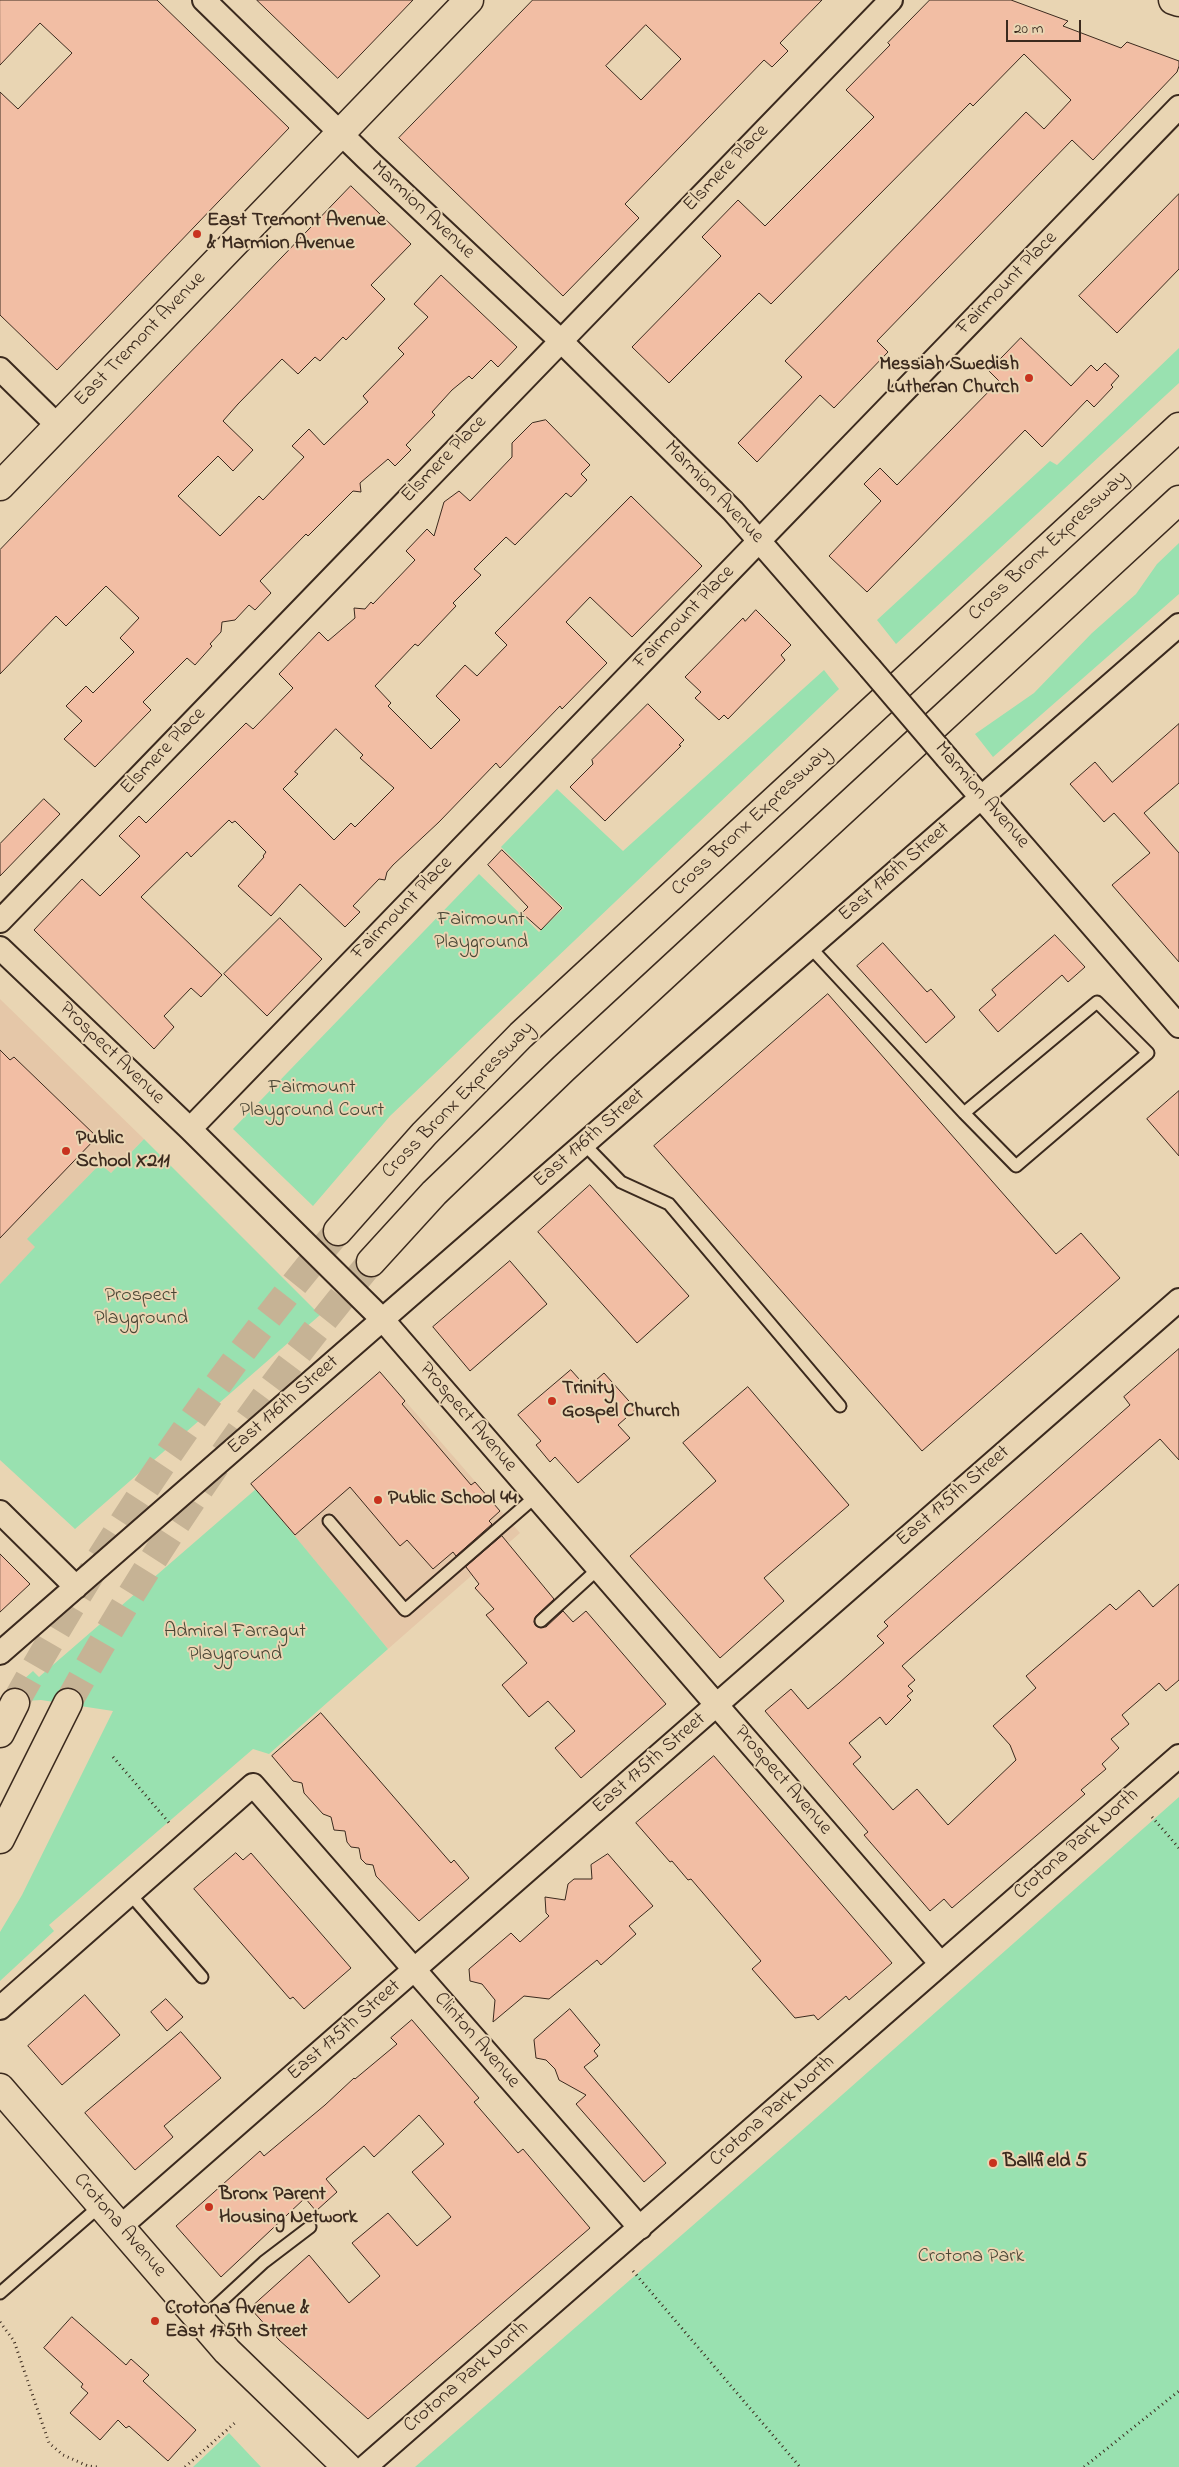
<!DOCTYPE html>
<html>
<head>
<meta charset="utf-8">
<style>
	body { margin:0 }
	#map { position:relative; width:1179px; height:2467px; overflow:hidden; background:#e9d5b3; font-family:"Indie Flower",sans-serif }
	canvas { display:block }
	.scale { position:absolute; left:1006px; top:20px; width:75px; height:22px; box-sizing:border-box; border:2px solid #3b2a1e; border-top:0; padding-left:6px; font-size:15px; line-height:18px; white-space:nowrap; color:#3b2a1e; -webkit-text-stroke:4px #e9d5b3; paint-order:stroke }
</style>
</head>
<body>
<div id="map">
<canvas width="1179" height="2467"></canvas>
<div class="scale">20 m</div>
</div>
<script>
const g = document.querySelector('canvas').getContext('2d');
g.lineJoin = 'round';
function fill(path, color) { g.fillStyle = color; g.fill(path, 'evenodd'); }
function stroke(path, color, width, dash) { g.strokeStyle = color; g.lineWidth = width; g.lineCap = dash ? 'butt' : 'round'; g.setLineDash(dash || []); g.stroke(path); }
function label(font, color, halo, rows, align = 'center') {
  g.font = font + ' "Indie Flower",sans-serif'; g.lineWidth = 4; g.setLineDash([]); g.textBaseline = 'middle'; g.strokeStyle = halo; g.fillStyle = color; for (const [text, x, y, turn = 0] of rows) {
    g.save(); g.translate(x, y); g.rotate((+turn || 0) * Math.PI / 180); g.textAlign = isNaN(turn) ? turn : align; if (halo) g.strokeText(text, 0, 0); g.fillText(text, 0, 0); g.restore();
  }
}
fill(new Path2D(`
	M 0,999 L 144,1139 L 111,1173 L 100,1164 L 28,1239 L 36,1247 L 0,1284 Z
	M 380,1372 L 520,1533 L 388,1649 L 251,1484 Z`), '#e5c7a8');
fill(new Path2D(`
	M 1179,348 L 1179,383 L 896,644 L 877,620 L 1050,461 L 1057,465 Z
	M 1179,543 L 1179,594 L 993,757 L 975,734 L 1034,693 L 1092,633 L 1136,594 L 1157,564 Z
	M 824,670 L 839,689 L 390,1116 L 313,1206 L 233,1129 L 479,874 L 539,932 L 564,908 L 501,847 L 557,789 L 623,851 Z
	M 144,1139 L 320,1315 L 75,1529 L 0,1460 L 0,1284 L 35,1247 L 27,1239 L 100,1164 L 111,1173 Z
	M 256,1489 L 388,1649 L 269,1754 L 253,1749 L 49,1925 L 54,1931 L 0,1981 L 0,1932 L 22,1895 L 113,1711 L 41,1700 L 24,1701 L 0,1709 L 0,1701 L 33,1671 L 39,1677 Z
	M 1179,1797 L 1179,2467 L 415,2467 L 799,2133 Z
	M 229,2433 L 261,2467 L 193,2467 Z`), '#99e1b0');
const building = new Path2D(`
	M 0,0 L 157,0 L 289,128 L 57,370 L 0,315 L 0,92 L 18,109 L 72,53 L 40,23 L 0,65 Z
	M 257,0 L 413,0 L 338,78 Z
	M 533,0 L 822,0 L 780,43 L 788,51 L 772,67 L 764,60 L 625,204 L 639,218 L 563,296 L 399,138 ZM 646,25 L 681,59 L 641,100 L 606,66 Z
	M 930,0 L 1011,0 L 1068,21 L 1063,26 L 1121,48 L 1127,42 L 1179,61 L 1179,66 L 1177,72 L 1093,160 L 1072,140 L 877,341 L 888,352 L 834,408 L 820,395 L 757,462 L 738,443 L 802,377 L 785,361 L 1026,112 L 1044,129 L 1071,100 L 1024,54 L 973,106 L 970,103 L 771,304 L 759,293 L 669,383 L 632,347 L 721,256 L 702,237 L 738,200 L 765,226 L 874,117 L 846,90 L 890,45 L 888,43 Z
	M 351,186 L 411,244 L 371,285 L 385,299 L 346,340 L 343,337 L 320,361 L 315,357 L 298,374 L 282,359 L 238,404 L 223,421 L 253,450 L 233,471 L 218,456 L 178,496 L 195,512 L 220,536 L 259,496 L 263,500 L 304,457 L 292,446 L 309,429 L 324,445 L 368,402 L 363,396 L 404,354 L 398,348 L 428,317 L 414,304 L 441,275 L 517,347 L 498,367 L 491,360 L 472,379 L 469,376 L 452,390 L 432,412 L 435,415 L 406,445 L 411,450 L 395,466 L 388,459 L 360,483 L 361,492 L 353,491 L 308,536 L 306,534 L 260,581 L 271,593 L 255,610 L 249,605 L 235,620 L 222,622 L 221,632 L 210,644 L 212,646 L 195,665 L 187,658 L 143,702 L 151,710 L 95,767 L 64,739 L 82,721 L 66,706 L 86,686 L 93,693 L 134,652 L 120,638 L 139,618 L 106,586 L 66,626 L 56,616 L 0,674 L 0,550 Z
	M 1179,194 L 1179,269 L 1117,333 L 1079,296 Z
	M 1021,338 L 1071,386 L 1091,365 L 1097,371 L 1105,363 L 1119,376 L 1111,385 L 1113,387 L 1094,407 L 1087,400 L 1042,447 L 1025,430 L 867,592 L 829,556 L 881,501 L 864,484 L 880,468 L 897,485 L 999,381 L 989,371 Z
	M 546,420 L 590,465 L 581,474 L 587,480 L 571,497 L 566,493 L 515,545 L 506,537 L 474,569 L 481,575 L 453,603 L 456,606 L 418,646 L 415,644 L 375,686 L 391,703 L 388,706 L 431,749 L 460,720 L 436,696 L 465,665 L 477,676 L 507,645 L 495,633 L 631,496 L 702,566 L 632,637 L 590,597 L 566,622 L 607,663 L 562,709 L 560,706 L 500,768 L 496,763 L 439,822 L 393,865 L 387,872 L 385,880 L 379,879 L 353,906 L 360,912 L 345,927 L 300,884 L 271,916 L 238,886 L 264,857 L 263,856 L 266,852 L 235,821 L 232,823 L 229,820 L 191,857 L 187,852 L 141,897 L 222,975 L 201,997 L 191,988 L 164,1016 L 174,1027 L 154,1049 L 34,930 L 82,879 L 100,896 L 140,856 L 119,836 L 139,816 L 146,823 L 246,723 L 253,729 L 293,688 L 279,674 L 319,632 L 328,641 L 355,618 L 354,608 L 365,609 L 371,602 L 373,604 L 415,560 L 406,551 L 427,529 L 434,536 L 444,502 L 459,491 L 470,501 L 512,457 L 512,443 L 532,423 ZM 336,729 L 363,755 L 360,758 L 394,788 L 355,827 L 351,823 L 334,840 L 283,789 L 298,774 L 295,772 Z
	M 756,610 L 791,645 L 781,655 L 785,660 L 728,719 L 724,715 L 719,720 L 695,698 L 701,692 L 685,677 L 743,618 L 745,621 Z
	M 648,704 L 684,740 L 679,745 L 681,746 L 605,821 L 570,787 L 593,764 L 592,760 Z
	M 1179,724 L 1179,783 L 1144,813 L 1179,853 L 1179,962 L 1112,885 L 1150,853 L 1114,813 L 1104,822 L 1070,784 L 1095,762 L 1112,782 Z
	M 44,799 L 60,814 L 0,876 L 0,844 Z
	M 502,850 L 562,908 L 541,930 L 522,913 L 528,907 L 488,865 Z
	M 280,918 L 322,959 L 267,1016 L 224,974 Z
	M 1055,935 L 1085,967 L 1068,982 L 1062,975 L 998,1032 L 979,1010 L 996,995 L 992,990 Z
	M 883,943 L 927,992 L 931,989 L 955,1017 L 926,1043 L 857,966 Z
	M 828,994 L 1056,1254 L 1081,1233 L 1120,1278 L 922,1451 L 654,1146 Z
	M 0,1050 L 10,1060 L 14,1057 L 97,1137 L 0,1238 Z
	M 1179,1091 L 1179,1156 L 1147,1119 Z
	M 590,1185 L 689,1296 L 637,1343 L 538,1232 Z
	M 510,1261 L 547,1304 L 470,1371 L 433,1327 Z
	M 1179,1349 L 1179,1460 L 1160,1439 L 902,1666 L 915,1680 L 908,1686 L 913,1691 L 907,1696 L 911,1700 L 886,1725 L 880,1717 L 849,1743 L 861,1757 L 853,1764 L 893,1810 L 917,1789 L 948,1825 L 1016,1760 L 1010,1745 L 993,1726 L 1036,1688 L 1026,1676 L 1110,1604 L 1116,1610 L 1139,1590 L 1153,1607 L 1179,1584 L 1179,1680 L 1166,1691 L 1159,1683 L 1122,1715 L 1129,1724 L 1111,1739 L 1119,1748 L 1102,1764 L 1106,1769 L 1081,1790 L 1085,1794 L 952,1908 L 944,1899 L 930,1911 L 864,1835 L 868,1832 L 765,1711 L 791,1689 L 808,1709 L 839,1683 L 884,1643 L 877,1636 L 888,1626 L 884,1622 L 1130,1405 L 1124,1397 Z
	M 571,1370 L 587,1388 L 604,1373 L 636,1409 L 618,1425 L 630,1438 L 578,1483 L 555,1457 L 550,1462 L 536,1445 L 541,1441 L 518,1415 Z
	M 380,1372 L 405,1401 L 402,1404 L 471,1485 L 475,1482 L 500,1511 L 489,1521 L 492,1524 L 456,1556 L 453,1552 L 433,1569 L 407,1540 L 400,1546 L 350,1487 L 295,1535 L 251,1484 Z
	M 748,1387 L 849,1505 L 764,1578 L 784,1601 L 720,1658 L 630,1556 L 716,1481 L 683,1443 Z
	M 502,1536 L 554,1599 L 536,1616 L 534,1622 L 536,1626 L 546,1627 L 563,1611 L 573,1622 L 586,1611 L 666,1704 L 581,1778 L 555,1748 L 575,1731 L 548,1701 L 529,1717 L 502,1685 L 527,1663 L 486,1615 L 494,1609 L 475,1588 L 479,1584 L 466,1567 Z
	M 0,1554 L 30,1584 L 0,1612 Z
	M 321,1713 L 451,1863 L 454,1860 L 469,1878 L 419,1921 L 376,1876 L 373,1865 L 366,1864 L 361,1859 L 359,1848 L 351,1847 L 347,1842 L 345,1831 L 334,1830 L 331,1817 L 323,1814 L 304,1793 L 302,1783 L 293,1781 L 272,1756 Z
	M 714,1756 L 892,1963 L 849,2000 L 846,1996 L 818,2020 L 814,2015 L 795,2018 L 752,1969 L 761,1961 L 691,1879 L 688,1880 L 672,1861 L 670,1862 L 636,1823 Z
	M 236,1853 L 243,1860 L 251,1853 L 351,1968 L 304,2009 L 293,1997 L 290,1999 L 194,1889 Z
	M 608,1854 L 653,1906 L 629,1926 L 636,1934 L 601,1965 L 597,1960 L 549,1999 L 524,1996 L 493,2022 L 495,2000 L 482,1984 L 470,1981 L 469,1969 L 511,1933 L 520,1942 L 549,1916 L 546,1913 L 545,1897 L 565,1900 L 568,1884 L 574,1879 L 592,1879 L 591,1865 Z
	M 85,1995 L 120,2035 L 62,2085 L 28,2046 Z
	M 166,1999 L 183,2017 L 167,2031 L 151,2012 Z
	M 570,2009 L 600,2045 L 594,2051 L 598,2056 L 584,2067 L 666,2163 L 644,2182 L 576,2104 L 586,2095 L 559,2080 L 555,2069 L 546,2060 L 536,2058 L 534,2040 Z
	M 412,2020 L 479,2098 L 474,2102 L 518,2153 L 523,2149 L 590,2228 L 368,2419 L 279,2340 L 250,2308 L 309,2255 L 349,2303 L 380,2276 L 352,2243 L 388,2213 L 417,2246 L 451,2217 L 412,2172 L 444,2144 L 419,2115 L 374,2157 L 364,2146 L 326,2179 L 337,2192 L 316,2211 L 305,2198 L 221,2277 L 176,2226 L 260,2151 L 264,2156 L 325,2105 L 354,2078 L 355,2079 L 397,2044 L 391,2038 Z
	M 181,2032 L 221,2078 L 164,2126 L 173,2137 L 135,2170 L 85,2113 Z
	M 72,2317 L 126,2365 L 131,2359 L 149,2375 L 143,2381 L 196,2430 L 168,2461 L 129,2426 L 126,2428 L 118,2420 L 100,2440 L 70,2413 L 88,2393 L 81,2387 L 83,2384 L 44,2348 Z`);
fill(building, '#f2bea4');
stroke(building, '#3b2a1e', 1);
stroke(new Path2D(`
	M 15,1703 C 108,1536 215,1377 338,1231
	M 68,1703 C 154,1547 257,1399 371,1262`), '#c6b395', 28, [28, 14]);
const service = new Path2D(`
	M 810,947 L 964,1113 L 1097,1002 L 1148,1053 L 1016,1166 L 964,1113
	M 584,1144 L 621,1182 L 669,1204 L 840,1406
	M 329,1521 L 405,1610 L 535,1497
	M 541,1621 L 598,1569
	M 130,1894 L 202,1977
	M 0,2293 L 101,2205
	M 201,2320 L 264,2262 L 310,2227`);
const minor = new Path2D(`
	M 204,0 L 367,159 L 560,340 L 733,511 L 870,668
	M 0,369 L 58,426
	M 947,758 L 1179,1026
	M 0,921 L 891,0
	M 0,948 L 190,1129 L 383,1320 L 941,1964
	M 190,1129 L 1179,107
	M 0,1512 L 76,1587
	M 0,1653 L 1179,625
	M 0,2008 L 253,1785 L 640,2228
	M 120,2227 L 1179,1300
	M 365,2467 L 1179,1756`);
const tertiary = new Path2D(`
	M 0,2088 L 227,2351 L 347,2467`);
const secondary = new Path2D(`
	M 1173,0 L 1179,2
	M 0,486 L 469,0`);
const motorway = new Path2D(`
	M 338,1231 L 424,1134 L 521,1035 L 1179,427
	M 371,1262 L 434,1193 L 564,1068 L 1179,500
	M 0,1733 L 15,1703
	M 0,1839 L 68,1703`);
stroke(service, '#3b2a1e', 15);
stroke(minor, '#3b2a1e', 26);
stroke(tertiary, '#3b2a1e', 31);
stroke(secondary, '#3b2a1e', 31);
stroke(motorway, '#3b2a1e', 31);
stroke(new Path2D(`
	M 113,1757 L 171,1825
	M 1152,1817 L 1179,1848
	M 633,2271 L 800,2467
	M 0,2322 L 14,2341 L 49,2443 L 63,2455 L 88,2466 L 97,2467
	M 185,2467 L 237,2421
	M 1084,2467 L 1179,2391`), '#3b2a1e', 3, [1, 4]);
stroke(service, '#e9d5b3', 11);
stroke(minor, '#e9d5b3', 22);
stroke(tertiary, '#e9d5b3', 28);
stroke(secondary, '#e9d5b3', 28);
stroke(motorway, '#e9d5b3', 28);
const minorBridge = new Path2D(`
	M 870,668 L 947,758`);
stroke(minorBridge, '#3b2a1e', 26, []);
stroke(minorBridge, '#e9d5b3', 22);
for (const [x, y, r, color] of [
	[197,234,5,"#c8321e"],
	[1029,378,5,"#c8321e"],
	[66,1151,5,"#c8321e"],
	[552,1401,5,"#c8321e"],
	[378,1500,5,"#c8321e"],
	[993,2163,5,"#c8321e"],
	[209,2207,5,"#c8321e"],
	[155,2321,5,"#c8321e"]
]) { const dot = new Path2D(); dot.arc(x, y, r, 0, 2 * Math.PI); g.fillStyle = color; g.fill(dot); stroke(dot, '#e9d5b3', 2); }
label('20px', '#3b2a1e', '#e9d5b3', [
	["Elsmere Place",727,169,-46],
	["Marmion Avenue",422,211,43],
	["Fairmount Place",1008,284,-46],
	["East Tremont Avenue",141,340,-46],
	["Elsmere Place",445,460,-46],
	["Marmion Avenue",713,493,46],
	["Cross Bronx Expressway",1049,547,-43],
	["Fairmount Place",685,618,-46],
	["Elsmere Place",164,752,-46],
	["Marmion Avenue",981,796,49],
	["Cross Bronx Expressway",752,822,-43],
	["East 176th Street",895,873,-41],
	["Fairmount Place",403,909,-46],
	["Prospect Avenue",111,1054,44],
	["Cross Bronx Expressway",459,1101,-46],
	["East 176th Street",590,1139,-41],
	["East 176th Street",284,1406,-41],
	["Prospect Avenue",467,1418,49],
	["East 175th Street",954,1497,-41],
	["East 175th Street",650,1764,-41],
	["Prospect Avenue",782,1781,49],
	["Crotona Park North",1077,1845,-41],
	["East 175th Street",345,2031,-41],
	["Clinton Avenue",476,2041,49],
	["Crotona Park North",773,2112,-41],
	["Crotona Avenue",119,2226,49],
	["Crotona Park North",467,2378,-41]
]);
label('bold 20px', '#3b2a1e', '#e9d5b3', [
	["East Tremont Avenue",207,222],
	["& Marmion Avenue",207,245],
	["Messiah Swedish",1019,366,"right"],
	["Lutheran Church",1019,389,"right"],
	["Public",76,1140],
	["School X211",76,1163],
	["Trinity",562,1390],
	["Gospel Church",562,1413],
	["Public School 44",388,1500],
	["Ballfield 5",1003,2163],
	["Bronx Parent",219,2196],
	["Housing Network",219,2219],
	["Crotona Avenue &",165,2310],
	["East 175th Street",165,2333]
], 'left');
label('20px', '#494534', '#e9d5b3', [
	["Fairmount",481,921],
	["Playground",481,944],
	["Fairmount",312,1089],
	["Playground Court",312,1112],
	["Prospect",141,1297],
	["Playground",141,1320],
	["Admiral Farragut",235,1633],
	["Playground",235,1656],
	["Crotona Park",971,2258]
]);
</script>
</body>
</html>
